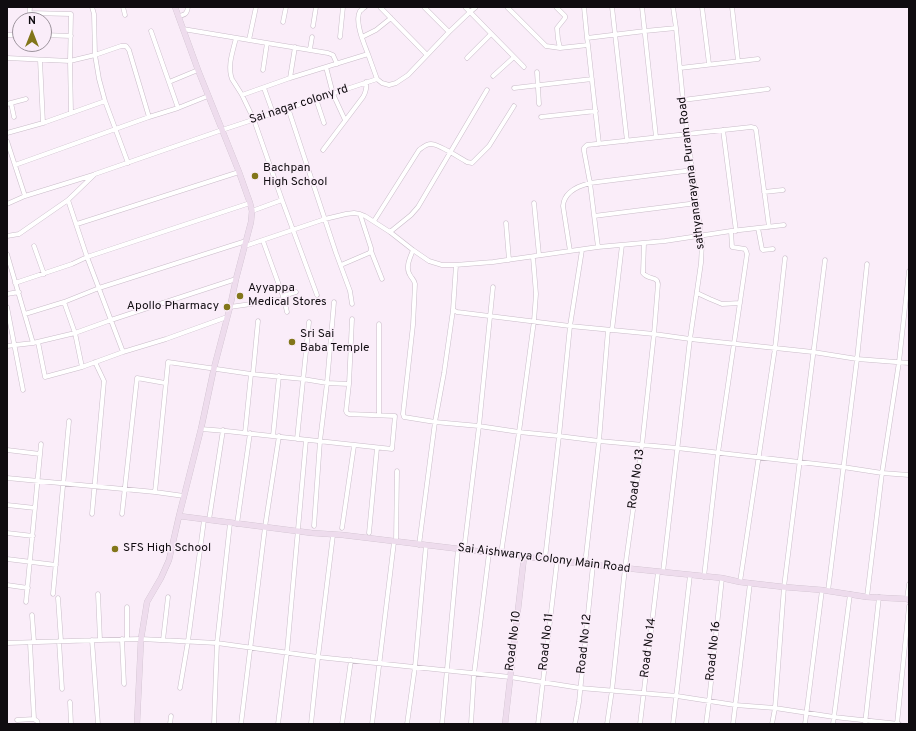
<!DOCTYPE html>
<html>
<head>
<meta charset="utf-8">
<style>
	body { margin:0 }
	#map { position:relative; width:916px; height:731px; overflow:hidden; background:#faedf9; font-family:Overpass,sans-serif }
	canvas { display:block }
	.frame { position:absolute; inset:0; border:8px solid #100c10; pointer-events:none }
	.north { position:absolute; left:12px; top:12px; width:40px; height:40px; box-sizing:border-box; background:#faedf9; border:1px solid #9c939c; border-radius:50%; rotate:0deg; font-size:11px; font-weight:700; line-height:16px; text-align:center; color:#100c10 }
	.north::after { content:''; display:block; margin:auto; width:14px; height:18px; background:#82761a; clip-path:polygon(50% 0,100% 100%,50% 72%,0 100%) }
</style>
</head>
<body>
<div id="map">
<canvas width="916" height="731"></canvas>
<div class="frame"></div>
<div class="north">N</div>
</div>
<script>
const g = document.querySelector('canvas').getContext('2d');
g.lineJoin = 'round';
function stroke(path, color, width, dash) { g.strokeStyle = color; g.lineWidth = width; g.lineCap = dash ? 'butt' : 'round'; g.setLineDash(dash || []); g.stroke(path); }
function label(font, color, halo, rows, align = 'center') {
  g.font = font + ' Overpass,sans-serif'; g.lineWidth = 3; g.setLineDash([]); g.textBaseline = 'middle'; g.strokeStyle = halo; g.fillStyle = color; for (const [text, x, y, turn = 0] of rows) {
    g.save(); g.translate(x, y); g.rotate((+turn || 0) * Math.PI / 180); g.textAlign = isNaN(turn) ? turn : align; if (halo) g.strokeText(text, 0, 0); g.fillText(text, 0, 0); g.restore();
  }
}
const street = new Path2D(`
	M 92,7 L 94,14 L 95,55 L 99,79 L 105,101 L 128,163
	M 123,7 L 125,15
	M 380,7 L 427,55
	M 424,7 L 449,32
	M 465,7 L 470,12 L 476,7
	M 507,7 L 546,46 L 560,48 L 588,45 L 587,38 L 645,31 L 676,28
	M 556,7 L 565,16 L 565,18 L 557,28 L 558,39 L 560,48
	M 584,7 L 587,38
	M 612,7 L 627,141
	M 642,7 L 656,137
	M 702,7 L 709,64
	M 732,7 L 738,61
	M 30,13 L 71,14 L 70,61 L 71,113
	M 178,16 C 185,15 187,14 188,7
	M 29,20 L 30,7
	M 283,22 L 286,7
	M 313,26 L 316,7
	M 183,29 L 267,43 L 328,53 L 333,55 L 337,64
	M 151,31 L 178,108
	M 7,35 L 20,35
	M 44,35 L 71,36
	M 340,37 L 343,7
	M 362,37 L 376,30 L 391,18
	M 236,38 C 233,51 227,66 232,79 C 235,84 239,90 242,95 L 290,78
	M 249,40 L 256,7
	M 588,45 L 599,144
	M 295,47 L 290,78 L 368,54 C 364,44 354,21 360,11 C 362,10 363,8 365,7
	M 310,49 L 312,37
	M 368,54 L 377,79 L 382,83 L 389,85 L 396,83 L 408,75 L 449,32 L 470,12 L 524,67
	M 7,58 L 70,61 L 95,55 L 121,46 L 126,46 L 129,50 L 149,117
	M 467,58 L 491,34
	M 40,60 L 43,123
	M 326,67 L 333,94 L 345,120
	M 680,68 L 758,59
	M 263,70 L 267,43
	M 537,72 L 539,104
	M 493,76 L 514,57
	M 169,82 L 198,70
	M 264,88 L 273,113
	M 514,88 L 592,79
	M 242,95 L 254,120 L 282,200 L 252,211
	M 316,99 L 324,123
	M 683,100 L 768,89
	M 11,103 L 14,117
	M 7,104 L 26,99
	M 288,108 L 336,253 L 350,291 L 352,304
	M 541,117 L 596,111
	M 723,130 L 736,231
	M 7,133 L 43,123 L 105,101
	M 7,141 L 25,196
	M 323,150 L 363,97 C 366,92 367,88 366,82
	M 15,165 L 149,117 L 178,108 L 208,96
	M 764,192 L 783,190
	M 68,200 L 87,257 L 123,352
	M 282,200 L 317,295
	M 534,203 L 539,255
	M 7,204 L 25,196 L 93,175
	M 360,214 L 371,248 L 371,251
	M 594,216 L 697,203
	M 374,221 L 419,150 C 423,147 426,144 431,144 C 439,144 458,157 467,162 L 472,163 L 489,146 L 514,106
	M 506,223 L 509,260
	M 77,224 L 239,172
	M 758,228 L 762,249 L 763,250 L 773,249
	M 390,232 L 411,215 L 418,207 L 487,90
	M 7,236 L 19,234 L 68,200 L 95,174 L 222,130 L 377,79
	M 34,246 L 44,274
	M 245,246 L 325,219 L 346,214 L 354,213 L 360,214 L 365,216 L 390,232 L 413,250 L 429,261 L 442,265 L 455,265 L 493,262 L 598,247 L 665,241 L 731,231 L 784,225
	M 598,247 L 590,183 L 584,151 L 584,148 L 587,145 L 751,127 L 755,128 L 756,130 L 769,227
	M 413,250 C 410,258 405,267 410,275 C 412,279 414,279 415,284 L 413,325 L 403,414 L 404,417 L 435,422 L 479,426 L 519,432 L 559,436 L 599,441 L 677,448 L 843,467 L 882,473 L 909,475
	M 570,251 L 563,206 C 564,192 578,186 590,183 L 693,170
	M 7,254 L 33,343
	M 341,265 L 369,253 L 371,251 L 382,279
	M 456,265 L 453,310 L 457,312 L 570,326 L 654,334 L 690,339 L 813,352 L 857,359 L 909,363
	M 15,283 L 72,264 L 87,257 L 250,203
	M 697,293 L 710,299 L 722,304 L 740,303
	M 7,294 L 19,292
	M 283,296 L 296,292
	M 284,299 L 287,312
	M 64,302 L 75,333 L 82,367 L 123,352 L 166,339 L 227,317
	M 7,307 L 23,390
	M 230,307 L 258,303 L 284,299 L 263,241
	M 25,314 L 64,302 L 99,288 L 246,241
	M 379,324 L 379,415
	M 612,330 L 622,245
	M 38,342 L 45,377 L 82,367
	M 7,346 L 33,343 L 75,333 L 111,320 L 236,279
	M 253,373 L 258,321
	M 201,429 L 226,431 L 392,449 L 395,416 L 349,414 L 347,413 L 346,411 L 349,384 L 352,319
	M 245,433 L 251,374
	M 273,436 L 279,376
	M 297,439 L 309,322
	M 7,450 L 40,454
	M 7,478 L 155,492 L 184,496
	M 155,492 L 168,362 L 251,374 L 303,379 L 327,383 L 349,384
	M 7,505 L 35,508
	M 92,514 L 104,381 L 95,362
	M 122,514 L 137,378 L 165,383
	M 209,520 L 223,430
	M 237,524 L 250,433
	M 314,526 L 320,441 L 327,383 L 334,302
	M 342,528 L 354,446
	M 7,533 L 33,536
	M 369,533 L 377,448
	M 396,542 L 397,471
	M 419,545 L 435,422 L 444,373 L 453,310
	M 464,550 L 479,426 L 493,287
	M 501,554 L 519,432 L 534,321 L 536,294 L 533,257
	M 7,559 L 56,565
	M 545,559 L 559,436 L 570,326 L 582,250
	M 585,564 L 599,441 L 608,330
	M 663,572 L 690,339 L 701,263 L 702,243 L 683,100 L 676,28 L 673,7
	M 704,577 L 718,453 L 747,254 L 746,251 L 745,249 L 732,247 L 731,231
	M 740,582 L 775,348 L 785,258
	M 7,585 L 28,588
	M 828,591 L 857,359 L 867,264
	M 53,594 L 69,421
	M 98,594 L 100,640
	M 867,597 L 882,473 L 899,362 L 909,271
	M 58,598 L 61,641
	M 907,599 L 909,584
	M 26,602 L 41,444
	M 127,607 L 127,639
	M 32,615 L 34,642
	M 122,639 L 124,684
	M 92,640 L 98,724
	M 163,640 L 168,597
	M 59,641 L 62,689
	M 7,643 L 100,640 L 141,639 L 217,643 L 318,657 L 510,677 L 580,688 L 677,696 L 735,705 L 775,708 L 834,717 L 899,724
	M 30,643 L 34,719 L 37,721 L 38,724
	M 180,688 L 188,641 L 204,520
	M 70,702 L 71,724
	M 17,720 L 34,719
	M 170,724 L 171,716
	M 214,724 L 217,643 L 230,523
	M 241,724 L 265,527 L 279,436
	M 278,724 L 287,652 L 306,440
	M 311,724 L 318,657 L 333,535
	M 342,724 L 351,660
	M 372,724 L 394,542
	M 407,724 L 415,667 L 426,545
	M 442,724 L 458,549
	M 471,724 L 474,674 L 489,553
	M 538,724 L 557,561
	M 575,724 L 579,702 L 593,565
	M 607,724 L 612,690 L 625,568 L 642,445 L 654,334 L 658,284 C 658,276 648,280 643,273 L 644,243
	M 640,724 L 658,572
	M 673,724 L 690,575
	M 706,724 L 709,701 L 722,578
	M 733,724 L 750,583
	M 772,724 L 775,708 L 784,587 L 825,260
	M 805,724 L 822,590
	M 833,724 L 850,594
	M 865,724 L 879,597
	M 897,724 L 909,606`);
const secondary = new Path2D(`
	M 179,516 L 312,533 L 343,535 L 585,564 L 722,578 L 740,582 L 784,587 L 822,590 L 867,597 L 907,599 L 909,600
	M 137,724 L 141,639 L 147,602 L 161,578 L 169,560 L 179,516 L 201,429 L 214,368 L 230,307 L 236,279 L 251,222 L 252,211 L 250,203 L 239,172 L 198,70 L 175,7
	M 505,724 L 524,557`);
stroke(street, '#c9bcc8', 5);
stroke(secondary, '#c9bcc8', 6);
stroke(street, '#fff', 4);
stroke(secondary, '#eedced', 5.5);
for (const [x, y, r, color] of [
	[255,176,4,"#82761a"],
	[240,296,4,"#82761a"],
	[227,307,4,"#82761a"],
	[292,342,4,"#82761a"],
	[115,549,4,"#82761a"]
]) { const dot = new Path2D(); dot.arc(x, y, r, 0, 2 * Math.PI); g.fillStyle = color; g.fill(dot); stroke(dot, '#faedf9', 1.5); }
label('12px', '#100c10', '#faedf9', [
	["Sai nagar colony rd",299,105,-18],
	["sathyanarayana Puram Road",692,173,-97],
	["Road No 13",637,479,-82],
	["Sai Aishwarya Colony Main Road",544,559,7],
	["Road No 10",514,641,-83],
	["Road No 11",547,642,-84],
	["Road No 12",585,644,-84],
	["Road No 14",649,648,-83],
	["Road No 16",714,651,-84]
]);
label('12px', '#100c10', '#faedf9', [
	["Bachpan",263,169],
	["High School",263,183],
	["Ayyappa",248,289],
	["Medical Stores",248,303],
	["Apollo Pharmacy",219,307,"right"],
	["Sri Sai",300,335],
	["Baba Temple",300,349],
	["SFS High School",123,549]
], 'left');
</script>
</body>
</html>
